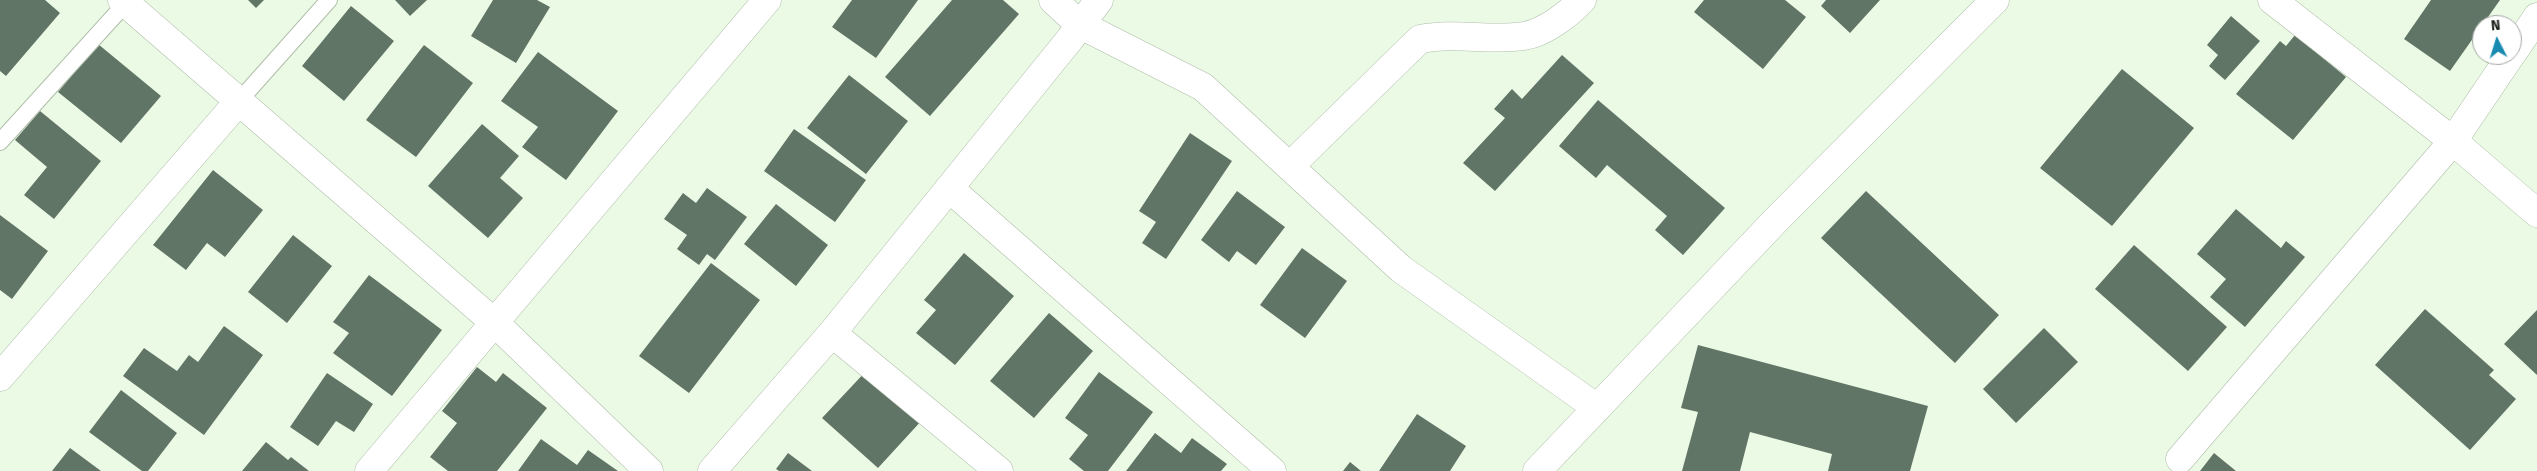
<!DOCTYPE html>
<html>
<head>
<meta charset="utf-8">
<style>
	body { margin:0 }
	#map { position:relative; width:2537px; height:471px; overflow:hidden; background:#ebfae5; font-family:"Fira Sans",sans-serif }
	canvas { display:block }
	.north { position:absolute; left:2472px; top:15px; width:50px; height:50px; box-sizing:border-box; background:#fff; border:1px solid #a3a5a3; border-radius:50%; rotate:355deg; font-size:14px; font-weight:700; line-height:20px; text-align:center; color:#1a1f18 }
	.north::after { content:''; display:block; margin:auto; width:18px; height:22px; background:#1a8bb0; clip-path:polygon(50% 0,100% 100%,50% 72%,0 100%) }
</style>
</head>
<body>
<div id="map">
<canvas width="2537" height="471"></canvas>
<div class="north">N</div>
</div>
<script>
const g = document.querySelector('canvas').getContext('2d');
g.lineJoin = 'round';
function fill(path, color) { g.fillStyle = color; g.fill(path, 'evenodd'); }
function stroke(path, color, width, dash) { g.strokeStyle = color; g.lineWidth = width; g.lineCap = dash ? 'butt' : 'round'; g.setLineDash(dash || []); g.stroke(path); }
fill(new Path2D(`
	M 0,0 L 45,0 L 60,13 L 6,76 L 0,71 Z
	M 248,0 L 264,0 L 256,8 Z
	M 395,0 L 427,0 L 410,16 Z
	M 493,0 L 537,0 L 550,7 L 516,63 L 471,36 Z
	M 852,0 L 918,0 L 876,58 L 832,27 Z
	M 952,0 L 1003,0 L 1019,14 L 930,116 L 885,77 Z
	M 1704,0 L 1785,0 L 1806,17 L 1763,69 L 1694,12 Z
	M 1826,0 L 1880,0 L 1850,33 L 1821,6 Z
	M 2431,0 L 2500,0 L 2450,71 L 2404,39 Z
	M 351,6 L 394,41 L 344,101 L 302,66 Z
	M 2231,16 L 2260,41 L 2225,80 L 2209,66 L 2218,55 L 2207,45 Z
	M 2295,35 L 2346,77 L 2293,140 L 2236,94 L 2280,41 L 2286,46 Z
	M 98,44 L 161,96 L 121,143 L 58,92 Z
	M 424,45 L 473,83 L 416,157 L 366,120 Z
	M 538,52 L 618,111 L 566,180 L 522,147 L 538,127 L 501,101 Z
	M 1562,55 L 1594,83 L 1495,191 L 1463,163 L 1505,118 L 1494,109 L 1512,89 L 1522,99 Z
	M 2122,69 L 2194,128 L 2112,226 L 2040,168 Z
	M 849,75 L 908,121 L 866,174 L 807,128 Z
	M 1598,100 L 1725,208 L 1683,255 L 1655,230 L 1667,216 L 1607,165 L 1596,178 L 1559,146 Z
	M 40,111 L 101,161 L 54,219 L 24,195 L 47,167 L 15,140 Z
	M 482,124 L 519,156 L 500,178 L 523,198 L 488,238 L 428,186 Z
	M 794,129 L 866,180 L 835,222 L 764,171 Z
	M 1190,133 L 1232,161 L 1166,259 L 1142,243 L 1156,222 L 1139,211 Z
	M 213,170 L 263,210 L 225,257 L 207,243 L 186,270 L 153,245 Z
	M 707,188 L 747,217 L 715,260 L 707,254 L 699,265 L 677,249 L 687,235 L 664,219 L 683,193 L 696,203 Z
	M 1237,191 L 1285,227 L 1256,265 L 1237,251 L 1229,262 L 1201,240 Z
	M 1866,191 L 1999,315 L 1955,363 L 1821,238 Z
	M 776,204 L 828,245 L 796,286 L 744,244 Z
	M 2236,209 L 2281,248 L 2286,241 L 2305,257 L 2245,327 L 2210,297 L 2226,279 L 2197,254 Z
	M 0,215 L 48,251 L 12,299 L 0,290 Z
	M 293,235 L 332,266 L 287,323 L 248,292 Z
	M 2134,245 L 2227,327 L 2188,371 L 2095,289 Z
	M 1302,248 L 1347,281 L 1305,338 L 1260,305 Z
	M 964,253 L 1014,296 L 955,365 L 916,333 L 936,310 L 924,300 Z
	M 711,263 L 760,300 L 689,393 L 639,356 Z
	M 369,275 L 442,330 L 392,396 L 333,353 L 349,333 L 333,322 Z
	M 2425,309 L 2494,370 L 2489,375 L 2516,399 L 2470,450 L 2375,365 Z
	M 2537,310 L 2537,375 L 2504,344 Z
	M 1049,313 L 1093,351 L 1034,418 L 990,381 Z
	M 224,326 L 263,355 L 204,435 L 123,376 L 144,348 L 177,371 L 189,355 L 198,362 Z
	M 2044,328 L 2078,362 L 2016,423 L 1983,389 Z
	M 1698,345 L 1928,406 L 1910,471 L 1828,471 L 1832,454 L 1750,432 L 1740,471 L 1682,471 L 1698,412 L 1681,408 Z
	M 477,367 L 496,382 L 503,373 L 547,408 L 497,471 L 448,471 L 430,457 L 457,423 L 442,411 Z
	M 868,369 L 923,419 L 878,468 L 822,418 Z
	M 1099,372 L 1153,412 L 1108,471 L 1084,471 L 1069,459 L 1088,435 L 1065,418 Z
	M 327,373 L 373,404 L 354,432 L 336,421 L 318,446 L 290,427 Z
	M 121,390 L 177,433 L 148,471 L 142,471 L 89,432 Z
	M 1417,414 L 1466,446 L 1450,471 L 1379,471 Z
	M 1155,433 L 1181,453 L 1192,438 L 1227,464 L 1221,471 L 1126,471 Z
	M 541,439 L 577,465 L 588,450 L 618,471 L 518,471 Z
	M 266,442 L 288,460 L 291,457 L 309,471 L 242,471 Z
	M 70,448 L 101,471 L 52,471 Z
	M 788,453 L 812,471 L 779,471 L 776,469 Z
	M 2214,453 L 2236,471 L 2200,471 Z
	M 1350,462 L 1361,471 L 1343,471 Z`), '#617567');
const lane = new Path2D(`
	M 239,101 L 329,0
	M 0,142 L 126,3`);
const street = new Path2D(`
	M 1053,0 L 1079,24 L 1203,87 L 1401,269 L 1597,408
	M 2272,0 L 2453,141 L 2537,213
	M 2512,54 L 2537,17
	M 1290,166 L 1420,39 C 1456,32 1489,41 1524,36 C 1544,33 1569,14 1582,0
	M 949,188 L 1272,471
	M 832,333 L 999,471
	M 0,377 L 239,101
	M 2180,459 L 2453,141 L 2511,55
	M 369,471 L 767,0
	M 712,471 L 832,333 L 1070,39 L 1099,0
	M 1537,471 L 1777,219 L 1995,0`);
const secondary = new Path2D(`
	M 122,0 L 495,323 L 649,471`);
stroke(lane, '#afbda9', 18);
stroke(street, '#afbda9', 29);
stroke(secondary, '#afbda9', 29);
stroke(lane, '#fff', 16);
stroke(street, '#fff', 28);
stroke(secondary, '#fff', 28);
</script>
</body>
</html>
